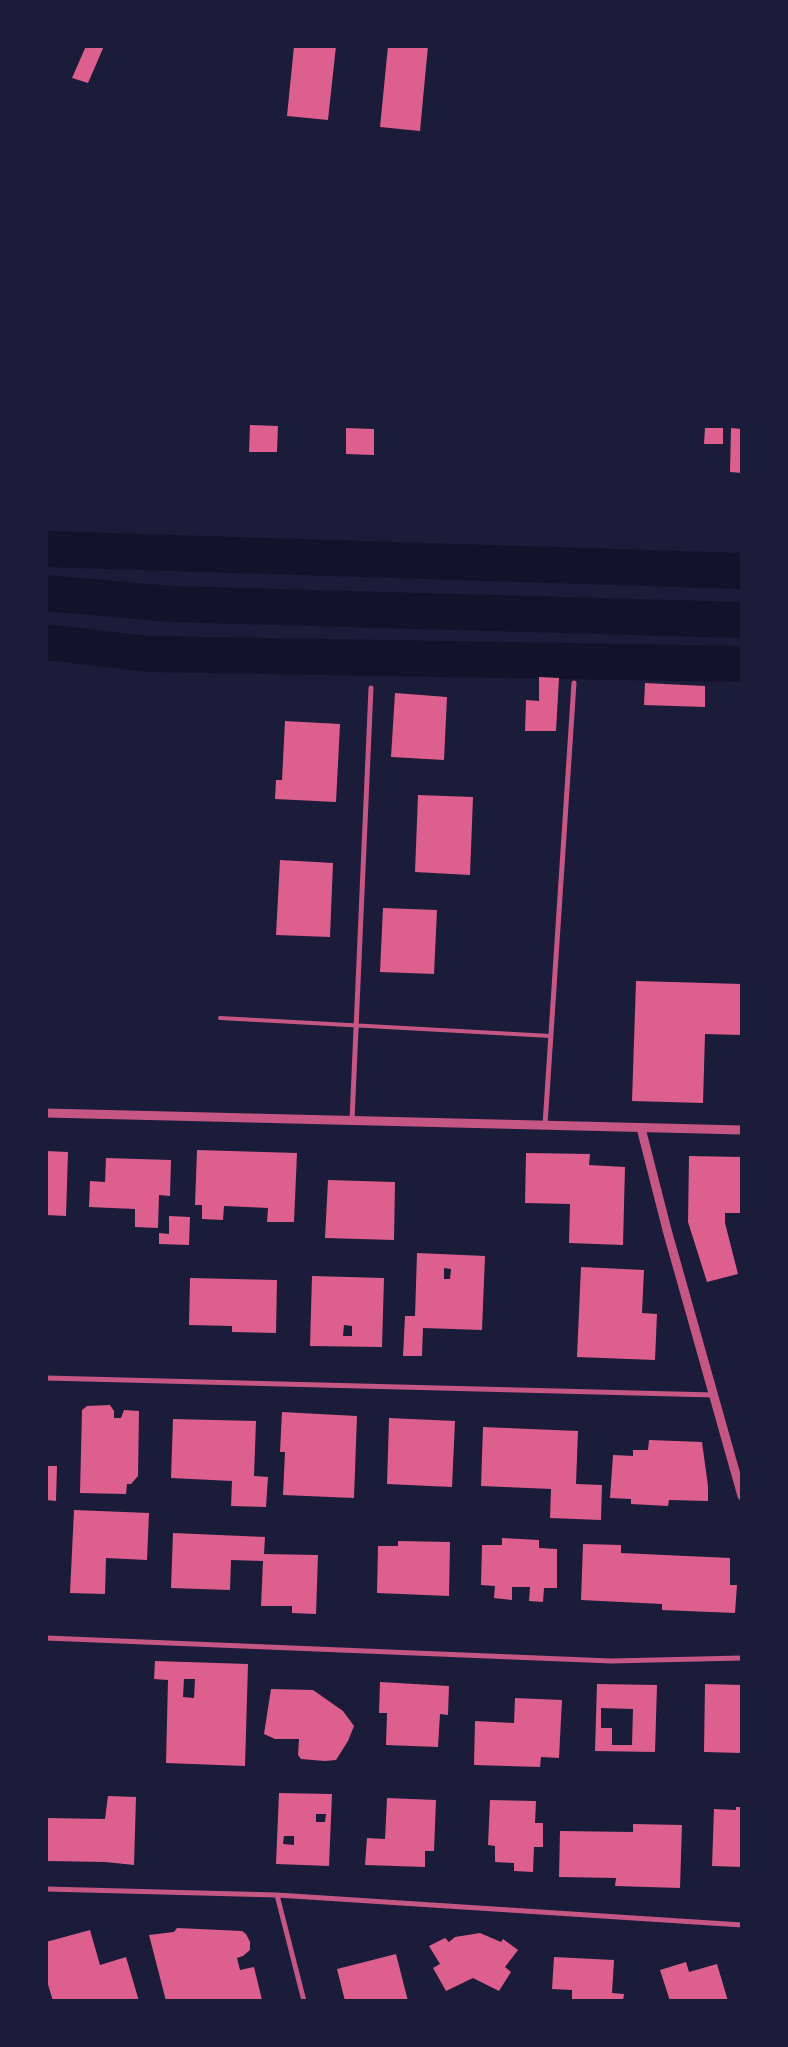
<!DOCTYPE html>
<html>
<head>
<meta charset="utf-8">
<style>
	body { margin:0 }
	#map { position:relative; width:788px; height:2047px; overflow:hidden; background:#1b1b3a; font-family:"Source Sans 3",sans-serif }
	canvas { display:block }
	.frame { position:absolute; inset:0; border:48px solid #1b1b3a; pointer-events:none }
</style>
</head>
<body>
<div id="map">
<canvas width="788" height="2047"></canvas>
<div class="frame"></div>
</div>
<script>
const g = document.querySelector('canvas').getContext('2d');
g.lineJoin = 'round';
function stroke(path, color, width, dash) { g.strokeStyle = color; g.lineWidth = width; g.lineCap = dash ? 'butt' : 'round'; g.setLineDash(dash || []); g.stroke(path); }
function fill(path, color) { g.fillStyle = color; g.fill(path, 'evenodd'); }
stroke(new Path2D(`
	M 46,549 L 742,571
	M 46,593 L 171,604 L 742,620
	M 46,642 L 147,654 L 742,664`), '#12122b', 36);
fill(new Path2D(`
	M 86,46 L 104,46 L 88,83 L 72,78 Z
	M 294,46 L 336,46 L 328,120 L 287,116 Z
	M 388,46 L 428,46 L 420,131 L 380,127 Z
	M 250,425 L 278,426 L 277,452 L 249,452 Z
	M 346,428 L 374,429 L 374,455 L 346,454 Z
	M 705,428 L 723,428 L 723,444 L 704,444 Z
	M 731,428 L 742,429 L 742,473 L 730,472 Z
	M 539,677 L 559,678 L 556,731 L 525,731 L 526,700 L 539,701 Z
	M 645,683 L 705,686 L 705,707 L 644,705 Z
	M 395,693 L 447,697 L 444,760 L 391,757 Z
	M 285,721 L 340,724 L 336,802 L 275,799 L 276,780 L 282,780 Z
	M 418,795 L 473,797 L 470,875 L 415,872 Z
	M 280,860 L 333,863 L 330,937 L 276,935 Z
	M 383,908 L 437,910 L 434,974 L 380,972 Z
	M 636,981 L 742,984 L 742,1035 L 705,1034 L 703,1103 L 632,1101 Z
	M 197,1150 L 297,1153 L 294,1222 L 267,1222 L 268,1208 L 224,1206 L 223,1220 L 202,1219 L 202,1205 L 195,1205 Z
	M 46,1151 L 68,1152 L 66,1216 L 46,1215 Z
	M 526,1153 L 590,1154 L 589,1165 L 625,1167 L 623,1245 L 569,1243 L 570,1204 L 525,1203 Z
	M 689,1156 L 742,1157 L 742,1213 L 725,1213 L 725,1223 L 738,1274 L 707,1282 L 688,1222 Z
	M 106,1158 L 171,1160 L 170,1196 L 159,1195 L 158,1228 L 135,1227 L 135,1209 L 89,1207 L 90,1181 L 105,1182 Z
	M 328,1180 L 395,1182 L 394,1240 L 325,1238 Z
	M 169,1216 L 190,1217 L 189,1245 L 159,1244 L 159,1233 L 169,1234 Z
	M 417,1253 L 485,1256 L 482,1330 L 423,1328 L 422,1356 L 403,1356 L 405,1316 L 415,1316 ZM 444,1268 L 451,1269 L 450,1279 L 444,1279 Z
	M 581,1267 L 644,1270 L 642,1313 L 657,1314 L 655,1360 L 577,1357 Z
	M 312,1276 L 384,1278 L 382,1347 L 310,1346 ZM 344,1325 L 352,1326 L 352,1336 L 343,1336 Z
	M 190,1278 L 277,1280 L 276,1333 L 232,1332 L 232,1326 L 189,1325 Z
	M 110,1405 L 114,1411 L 114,1418 L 121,1418 L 124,1410 L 139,1411 L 138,1476 L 131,1484 L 127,1484 L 126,1494 L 80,1493 L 82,1410 L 87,1406 Z
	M 282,1412 L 357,1416 L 354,1498 L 283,1495 L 285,1452 L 280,1452 Z
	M 389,1418 L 455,1421 L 452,1487 L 387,1484 Z
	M 173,1419 L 256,1421 L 254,1476 L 268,1477 L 266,1507 L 231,1506 L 232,1481 L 171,1478 Z
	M 483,1427 L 578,1431 L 576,1484 L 602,1485 L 601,1520 L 550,1518 L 551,1489 L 481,1486 Z
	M 649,1440 L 702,1442 L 708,1486 L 708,1501 L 669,1500 L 668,1506 L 631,1504 L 631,1499 L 610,1498 L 613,1455 L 633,1456 L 633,1450 L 648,1450 Z
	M 46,1466 L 57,1466 L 56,1501 L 46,1500 Z
	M 74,1510 L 149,1513 L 147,1560 L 106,1558 L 105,1594 L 70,1593 Z
	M 173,1533 L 265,1537 L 264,1554 L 318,1555 L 316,1614 L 292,1613 L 292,1606 L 261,1606 L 263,1561 L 231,1560 L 230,1590 L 171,1588 Z
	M 502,1538 L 539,1540 L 539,1548 L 557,1549 L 557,1588 L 544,1588 L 543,1602 L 529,1601 L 530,1587 L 512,1587 L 512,1600 L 494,1598 L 495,1586 L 481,1585 L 482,1545 L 502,1545 Z
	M 398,1541 L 450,1542 L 449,1596 L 377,1593 L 378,1546 L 398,1546 Z
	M 583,1544 L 621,1545 L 621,1553 L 730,1558 L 730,1585 L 737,1585 L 735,1613 L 662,1610 L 662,1604 L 581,1600 Z
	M 155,1661 L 248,1664 L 245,1766 L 166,1763 L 168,1680 L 154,1679 ZM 184,1679 L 195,1679 L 194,1698 L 183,1697 Z
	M 380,1682 L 449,1686 L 448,1715 L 440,1714 L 438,1747 L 386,1745 L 387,1713 L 379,1713 Z
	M 597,1684 L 657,1685 L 655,1752 L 595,1751 ZM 601,1708 L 633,1709 L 632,1745 L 612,1745 L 612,1728 L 601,1728 Z
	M 705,1684 L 742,1685 L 742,1753 L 704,1752 Z
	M 271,1689 L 313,1690 L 343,1711 L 354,1726 L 348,1741 L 336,1760 L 325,1761 L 301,1759 L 298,1755 L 299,1739 L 275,1739 L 264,1734 Z
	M 515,1698 L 562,1700 L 559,1758 L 541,1757 L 540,1767 L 474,1765 L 475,1721 L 514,1723 Z
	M 279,1793 L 332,1794 L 329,1866 L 276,1864 ZM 316,1814 L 326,1814 L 325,1822 L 316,1822 ZM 284,1836 L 294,1836 L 294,1845 L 283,1844 Z
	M 108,1796 L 136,1797 L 134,1865 L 105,1862 L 46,1861 L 46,1818 L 105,1819 Z
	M 387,1798 L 436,1800 L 434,1851 L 425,1851 L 425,1867 L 365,1865 L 367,1838 L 385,1839 Z
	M 490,1800 L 536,1801 L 535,1823 L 543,1823 L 543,1847 L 534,1847 L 533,1872 L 514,1871 L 514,1863 L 495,1862 L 495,1846 L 488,1845 Z
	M 736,1807 L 742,1807 L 742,1867 L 712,1866 L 714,1809 L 736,1810 Z
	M 633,1824 L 682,1825 L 680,1888 L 615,1886 L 616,1878 L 559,1877 L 560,1831 L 633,1832 Z
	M 177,1928 L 242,1931 L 246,1934 L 250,1942 L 250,1950 L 243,1956 L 237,1958 L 240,1970 L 254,1967 L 262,2000 L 166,2001 L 149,1935 L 174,1932 Z
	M 90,1930 L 100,1965 L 126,1957 L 139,2001 L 53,2001 L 46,1978 L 46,1942 Z
	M 480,1933 L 501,1942 L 503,1939 L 518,1950 L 505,1967 L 511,1972 L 499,1991 L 473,1978 L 446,1991 L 433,1968 L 440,1964 L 429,1946 L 445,1938 L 449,1942 L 455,1937 Z
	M 396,1954 L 408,2001 L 345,2001 L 337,1969 Z
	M 554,1957 L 614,1960 L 612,1993 L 624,1994 L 623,2001 L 572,2001 L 572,1990 L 552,1989 Z
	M 686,1962 L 689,1972 L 717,1964 L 728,2001 L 670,2001 L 660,1970 Z`), '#dd5f8e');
stroke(new Path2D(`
	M 220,1018 L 551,1036`), '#c65784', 4);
stroke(new Path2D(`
	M 352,1120 L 371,688
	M 545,1125 L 574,683
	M 46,1378 L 714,1395
	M 46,1638 L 611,1661 L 742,1658
	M 46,1889 L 277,1895 L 742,1925
	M 277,1895 L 304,2001`), '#c65784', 5);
stroke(new Path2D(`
	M 46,1113 L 742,1130
	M 641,1128 L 667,1230 L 742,1496`), '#c65784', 9);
</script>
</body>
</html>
